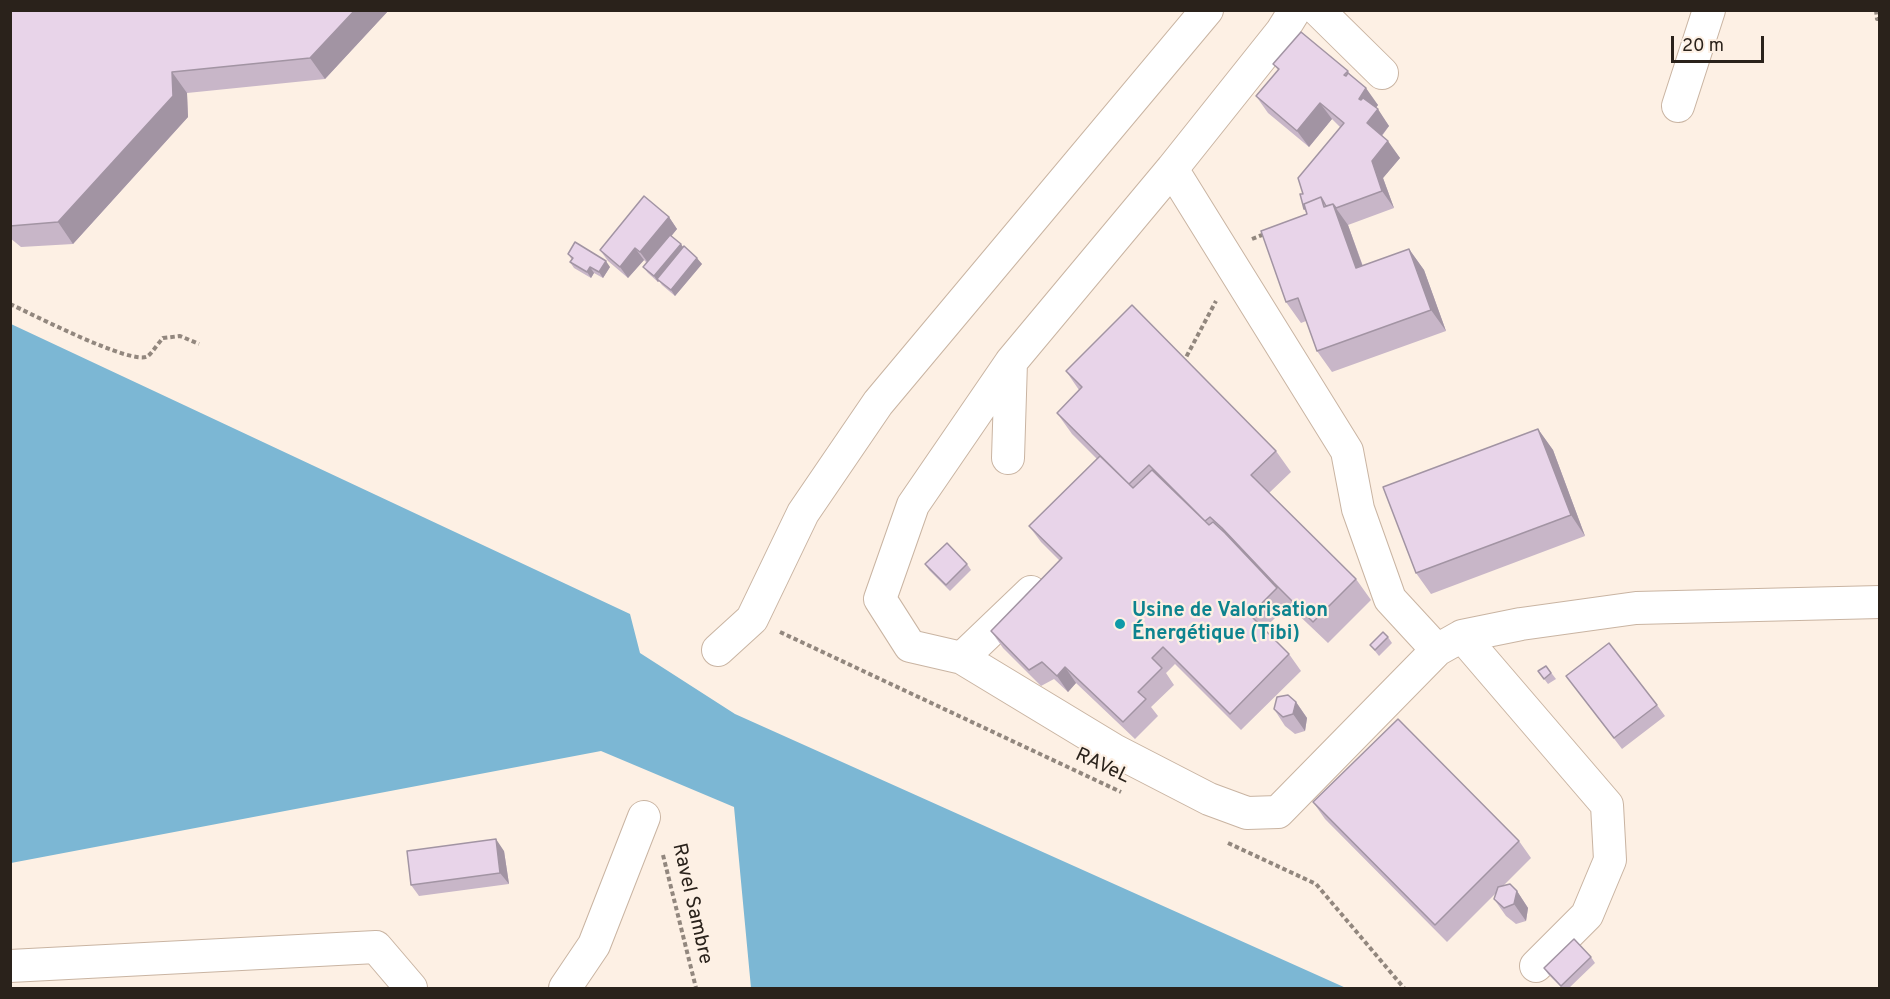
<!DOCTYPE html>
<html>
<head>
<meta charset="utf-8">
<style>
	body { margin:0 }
	#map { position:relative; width:1890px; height:999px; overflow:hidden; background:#fdf0e4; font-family:Overpass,sans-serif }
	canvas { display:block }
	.frame { position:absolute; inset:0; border:12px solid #2a221b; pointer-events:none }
	.scale { position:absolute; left:1671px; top:36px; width:93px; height:27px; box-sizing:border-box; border:3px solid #2a221b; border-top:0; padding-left:8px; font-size:18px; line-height:21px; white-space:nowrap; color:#2a221b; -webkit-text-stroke:4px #fdf0e4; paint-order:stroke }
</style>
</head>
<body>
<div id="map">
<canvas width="1890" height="999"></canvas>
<div class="frame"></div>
<div class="scale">20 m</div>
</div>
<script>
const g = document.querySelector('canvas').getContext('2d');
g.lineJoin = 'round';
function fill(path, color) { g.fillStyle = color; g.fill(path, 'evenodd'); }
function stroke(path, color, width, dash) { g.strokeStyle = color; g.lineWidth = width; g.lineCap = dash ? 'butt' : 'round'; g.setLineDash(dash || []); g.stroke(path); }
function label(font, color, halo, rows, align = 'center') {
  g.font = font + ' Overpass,sans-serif'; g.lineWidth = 4.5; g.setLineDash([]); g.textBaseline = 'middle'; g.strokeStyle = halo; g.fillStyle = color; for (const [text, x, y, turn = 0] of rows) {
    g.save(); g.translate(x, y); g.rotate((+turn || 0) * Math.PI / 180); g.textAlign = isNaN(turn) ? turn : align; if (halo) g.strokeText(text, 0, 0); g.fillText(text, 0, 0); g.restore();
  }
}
fill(new Path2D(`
	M 11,324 L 630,614 L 640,653 L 735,714 L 1346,988 L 751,988 L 734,807 L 601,751 L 11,863 Z`), '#7cb7d4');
const minor = new Path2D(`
	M 1318,10 L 1382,73
	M 1678,106 L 1709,10
	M 1011,362 L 913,505 L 880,599 L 910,646 L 962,658 L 1114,750 L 1209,799 L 1247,813 L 1278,812 L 1437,650 L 1390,599 L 1358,509 L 1347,451 L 1172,169
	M 1008,458 L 1011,362 L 1172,169 L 1282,31 L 1295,10
	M 1462,636 L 1607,805 L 1610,860 L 1587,915 L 1536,966
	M 718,650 L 752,619 L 803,513 L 878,403 L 1207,10
	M 1437,650 L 1462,636 L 1521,624 L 1636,608 L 1880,602
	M 962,658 L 1031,592
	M 10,966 L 376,947 L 411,988
	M 565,988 L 594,945 L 644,817`);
stroke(minor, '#c9b4a2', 34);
stroke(new Path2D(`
	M 1876,10 L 1877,19 L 1880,19
	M 1252,239 L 1267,233
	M 10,304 C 30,313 134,367 148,356 C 152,353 159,342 163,338 L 180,336 L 199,344
	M 1183,363 L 1216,301
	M 780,632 L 1121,792
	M 1228,843 L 1316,884 L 1404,988
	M 663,855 L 696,988`), '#92877e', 4, [4.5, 3]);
stroke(minor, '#fff', 32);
fill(new Path2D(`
	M 10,10 L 389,10 L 325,79 L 187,93 L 188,117 L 73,244 L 21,247 L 10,238 Z
	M 1273,64 L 1348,71 L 1352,77 L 1378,105 L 1376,108 L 1389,126 L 1382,136 L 1400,158 L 1383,178 L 1394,208 L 1348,225 L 1363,266 L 1409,249 L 1424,270 L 1446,331 L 1332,372 L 1317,351 L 1306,321 L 1301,323 L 1286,302 L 1307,214 L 1304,209 L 1303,194 L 1340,127 L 1332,119 L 1309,147 L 1268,113 L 1256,96 L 1278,70 Z
	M 669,217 L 677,229 L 671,236 L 702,264 L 675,296 L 662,285 L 659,281 L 658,282 L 648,273 L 643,267 L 647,263 L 644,260 L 628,278 L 608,261 L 600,250 Z
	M 568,254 L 610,267 L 603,278 L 594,273 L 591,278 L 574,268 L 570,262 L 572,260 Z
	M 1066,371 L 1276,451 L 1291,472 L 1269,493 L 1356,579 L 1371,600 L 1328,643 L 1288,605 L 1264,629 L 1289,654 L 1301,671 L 1241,730 L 1175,664 L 1166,673 L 1174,685 L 1151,707 L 1158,716 L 1135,739 L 1076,683 L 1068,692 L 1054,679 L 1041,686 L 1003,648 L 991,631 L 1060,561 L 1041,542 L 1029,526 L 1097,459 L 1072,434 L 1057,413 L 1079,390 Z
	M 1538,429 L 1553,450 L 1585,536 L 1431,594 L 1416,573 Z
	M 925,564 L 967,564 L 971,570 L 950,591 L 929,570 Z
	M 1388,637 L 1392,643 L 1379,656 L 1370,645 Z
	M 1546,666 L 1556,679 L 1548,684 L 1538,671 Z
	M 1566,676 L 1657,705 L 1665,716 L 1622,749 Z
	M 1296,702 L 1307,718 L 1305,731 L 1295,734 L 1285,726 L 1274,709 Z
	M 1313,802 L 1519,841 L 1531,858 L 1503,886 L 1517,891 L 1528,908 L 1526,921 L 1516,924 L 1506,916 L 1494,899 L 1497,892 L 1447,942 L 1325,819 Z
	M 504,851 L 509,884 L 419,896 L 411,885 Z
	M 1591,957 L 1595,963 L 1569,988 L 1562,988 L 1548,974 L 1544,968 Z`), '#c8b6c8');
fill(new Path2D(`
	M 355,10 L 389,10 L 325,79 L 310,58 Z
	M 172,72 L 187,93 L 188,117 L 73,244 L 58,222 Z
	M 1366,88 L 1378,105 L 1370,115 L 1359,99 Z
	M 1320,103 L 1332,119 L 1309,147 L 1297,131 Z
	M 1378,109 L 1389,126 L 1378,140 L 1367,123 Z
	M 1388,141 L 1400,158 L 1383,178 L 1394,208 L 1382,191 L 1372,161 Z
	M 1333,204 L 1348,225 L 1371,290 L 1356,268 Z
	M 669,217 L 677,229 L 649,264 L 640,252 Z
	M 681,244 L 685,250 L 657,279 L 659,281 L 658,282 L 654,276 Z
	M 635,248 L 644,260 L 628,278 L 620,267 Z
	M 1409,249 L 1424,270 L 1446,331 L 1431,310 Z
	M 697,258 L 702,264 L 675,296 L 671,290 Z
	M 606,261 L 610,267 L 603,278 L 599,272 Z
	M 590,267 L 594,273 L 591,278 L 587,272 Z
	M 1538,429 L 1553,450 L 1585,536 L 1571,515 Z
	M 1065,667 L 1076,683 L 1068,692 L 1057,676 Z
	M 1296,702 L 1307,718 L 1305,731 L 1293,714 Z
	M 496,839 L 504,851 L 509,884 L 500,873 Z
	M 1517,891 L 1528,908 L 1526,921 L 1514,904 Z`), '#a294a3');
const building = new Path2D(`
	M 10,10 L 355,10 L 310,58 L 172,72 L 173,96 L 58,222 L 10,226 Z
	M 1301,32 L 1348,71 L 1344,75 L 1346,76 L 1348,73 L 1366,88 L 1359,99 L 1361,100 L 1363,98 L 1378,109 L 1367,123 L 1388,141 L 1372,161 L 1382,191 L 1336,208 L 1333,204 L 1326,206 L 1321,197 L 1304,204 L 1305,209 L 1304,209 L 1300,194 L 1303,194 L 1298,178 L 1344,123 L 1320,103 L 1297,131 L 1256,96 L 1279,69 L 1273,64 Z
	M 644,196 L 669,217 L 640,252 L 635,248 L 620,267 L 600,250 Z
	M 1321,197 L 1324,207 L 1333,204 L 1356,268 L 1409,249 L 1431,310 L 1317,351 L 1298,298 L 1286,302 L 1261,231 L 1307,214 L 1304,204 Z
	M 670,235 L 681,244 L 654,276 L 643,267 Z
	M 575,242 L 606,261 L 599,272 L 590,267 L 587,272 L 570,262 L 573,258 L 568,254 Z
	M 684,246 L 697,258 L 671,290 L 657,279 Z
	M 1132,305 L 1276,451 L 1251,475 L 1356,579 L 1313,622 L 1274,583 L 1222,528 L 1210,517 L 1205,521 L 1149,465 L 1129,484 L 1057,413 L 1082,387 L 1066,371 Z
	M 1538,429 L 1571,515 L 1416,573 L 1383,487 Z
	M 1100,456 L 1133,488 L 1152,470 L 1209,525 L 1213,522 L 1225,533 L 1277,588 L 1250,615 L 1289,654 L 1230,714 L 1163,647 L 1152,658 L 1162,668 L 1138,692 L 1146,699 L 1123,722 L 1065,667 L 1057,676 L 1042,662 L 1029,670 L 991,631 L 1062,558 L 1029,526 Z
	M 947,543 L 967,564 L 946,585 L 925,564 Z
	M 1383,632 L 1388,637 L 1375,650 L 1370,645 Z
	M 1609,643 L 1657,705 L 1614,738 L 1566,676 Z
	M 1546,666 L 1551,673 L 1544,679 L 1538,671 Z
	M 1288,695 L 1296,702 L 1293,714 L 1283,717 L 1274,709 L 1277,697 Z
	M 1398,719 L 1519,841 L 1435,925 L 1313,802 Z
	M 496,839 L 500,873 L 411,885 L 407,851 Z
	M 1510,884 L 1517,891 L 1514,904 L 1504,908 L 1494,899 L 1498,887 Z
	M 1574,939 L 1591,957 L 1561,986 L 1544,968 Z`);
fill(building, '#e8d4e9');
stroke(building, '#a294a3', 1.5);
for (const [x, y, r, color] of [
	[1120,624,6,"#0f9aa8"]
]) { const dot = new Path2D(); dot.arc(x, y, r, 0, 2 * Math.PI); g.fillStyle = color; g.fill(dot); stroke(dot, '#fdf0e4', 2); }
label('bold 20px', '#0d838f', '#fdf0e4', [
	["Usine de Valorisation",1132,612],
	["Énergétique (Tibi)",1132,635]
], 'left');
label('20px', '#2a221b', '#fdf0e4', [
	["RAVeL",1102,767,25],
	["Ravel Sambre",691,904,77]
]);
</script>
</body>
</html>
